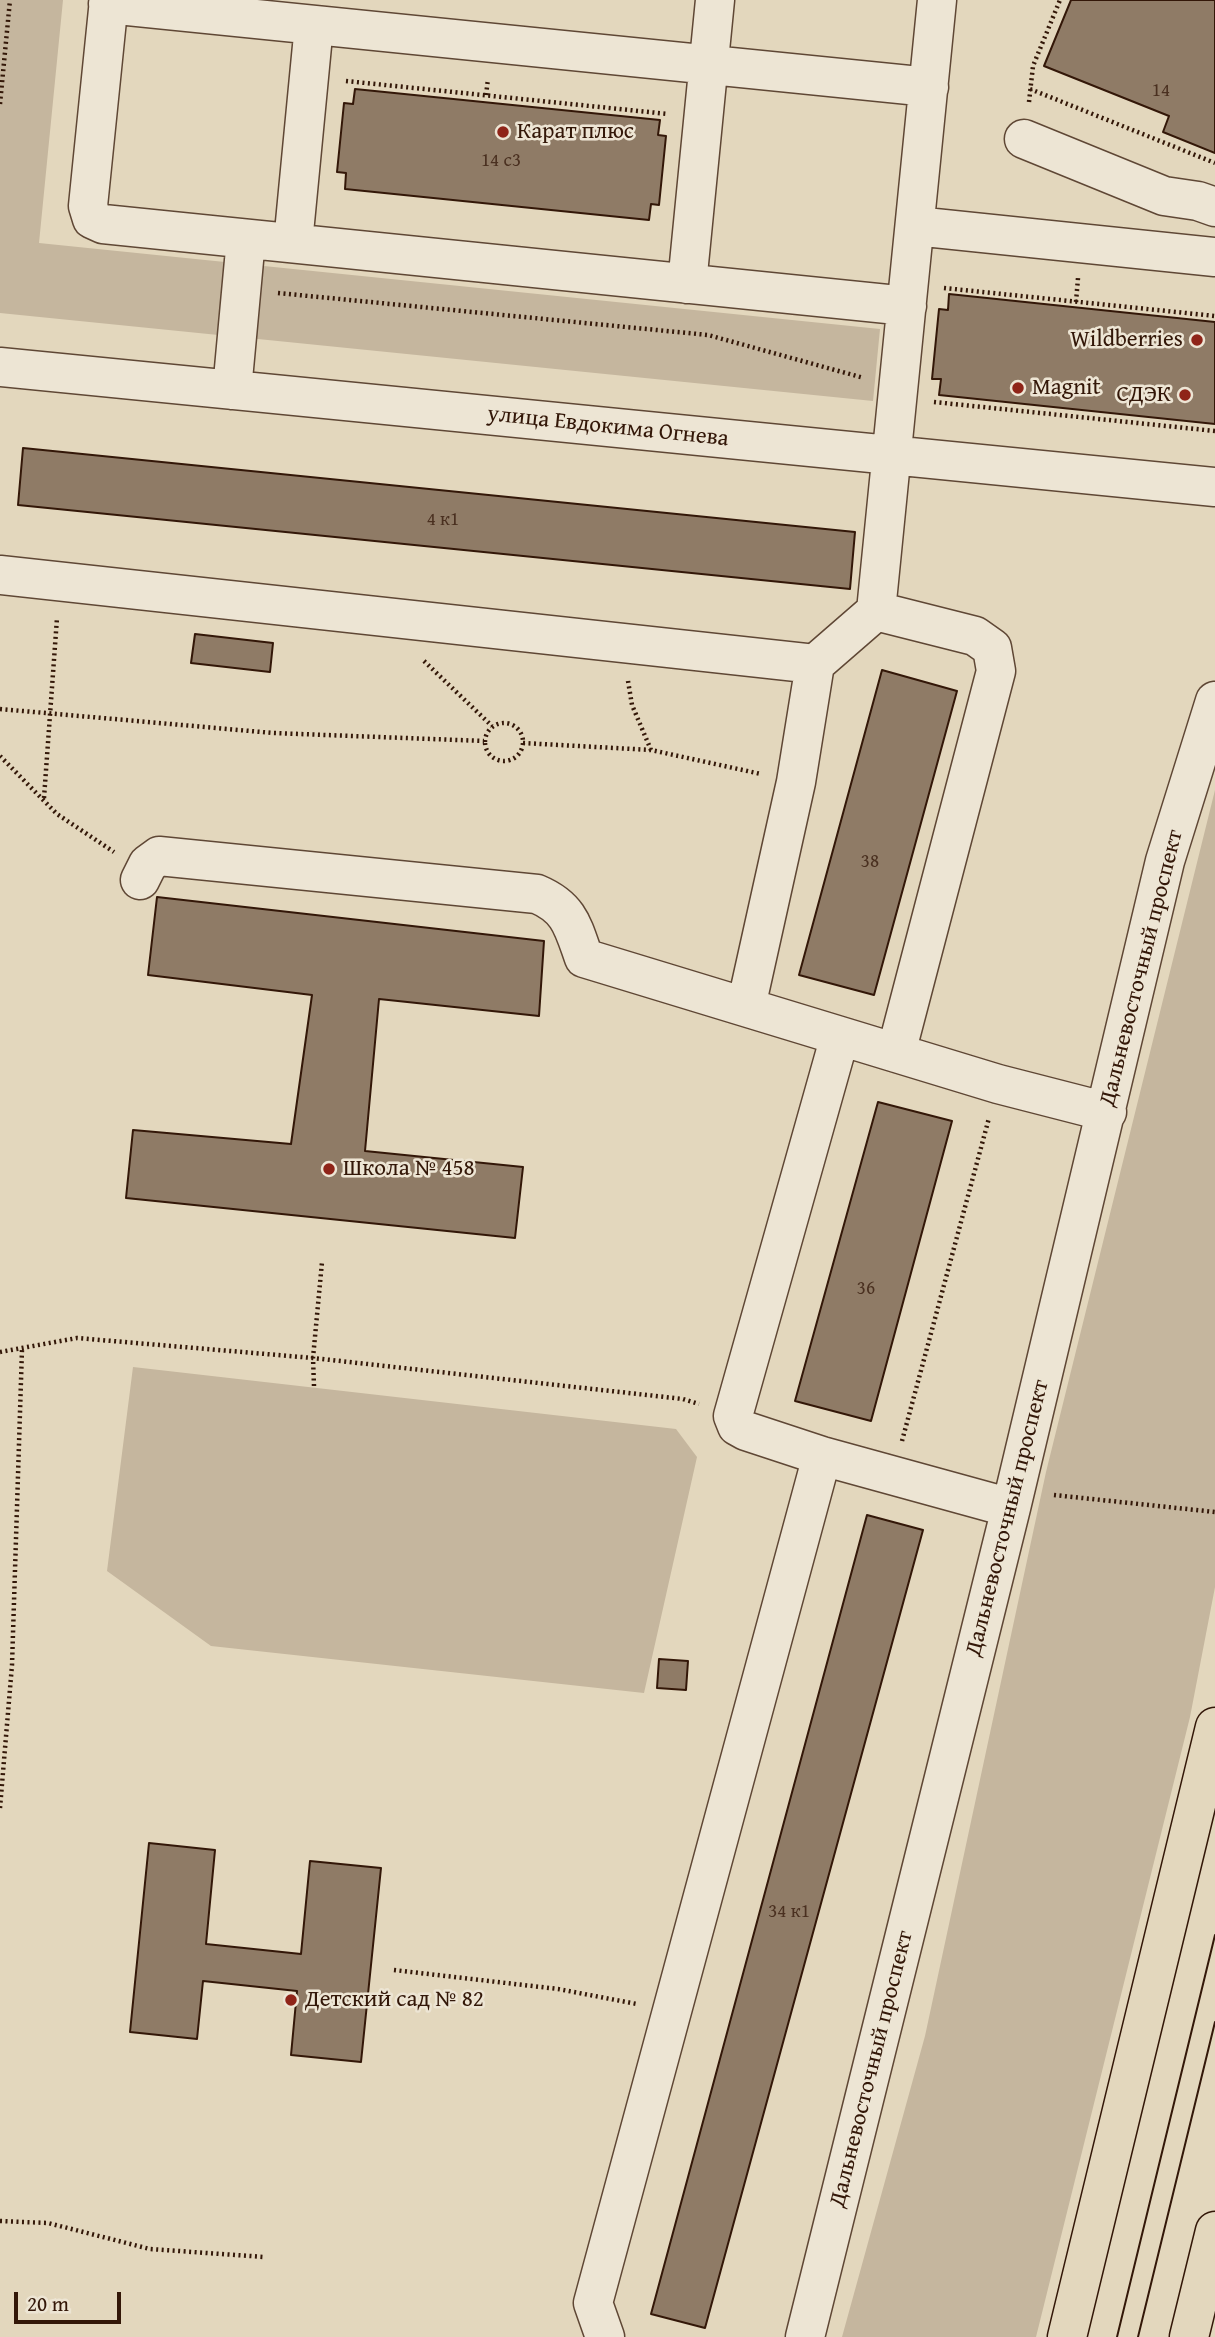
<!DOCTYPE html>
<html>
<head>
<meta charset="utf-8">
<style>
	body { margin:0 }
	#map { position:relative; width:1215px; height:2337px; overflow:hidden; background:#e3d7bd; font-family:"Gentium Book Plus",serif }
	canvas { display:block }
	.scale { position:absolute; left:14px; top:2292px; width:107px; height:32px; box-sizing:border-box; border:4px solid #331708; border-top:0; padding-left:9px; font-size:21px; line-height:24px; white-space:nowrap; color:#331708; -webkit-text-stroke:5px #ede5d4; paint-order:stroke }
</style>
</head>
<body>
<div id="map">
<canvas width="1215" height="2337"></canvas>
<div class="scale">20 m</div>
</div>
<script>
const g = document.querySelector('canvas').getContext('2d');
g.lineJoin = 'round';
function fill(path, color) { g.fillStyle = color; g.fill(path, 'evenodd'); }
function stroke(path, color, width, dash) { g.strokeStyle = color; g.lineWidth = width; g.lineCap = dash ? 'butt' : 'round'; g.setLineDash(dash || []); g.stroke(path); }
function label(font, color, halo, rows, align = 'center') {
  g.font = font + ' "Gentium Book Plus",serif'; g.lineWidth = 5; g.setLineDash([]); g.textBaseline = 'middle'; g.strokeStyle = halo; g.fillStyle = color; for (const [text, x, y, turn = 0] of rows) {
    g.save(); g.translate(x, y); g.rotate((+turn || 0) * Math.PI / 180); g.textAlign = isNaN(turn) ? turn : align; if (halo) g.strokeText(text, 0, 0); g.fillText(text, 0, 0); g.restore();
  }
}
fill(new Path2D(`
	M 0,0 L 63,0 L 39,243 L 880,329 L 873,401 L 0,313 Z
	M 1215,790 L 1215,1587 L 1190,1717 L 1036,2337 L 842,2337 L 925,2036 L 1046,1472 Z
	M 133,1367 L 676,1429 L 697,1457 L 644,1693 L 211,1646 L 107,1571 Z`), '#c5b69e');
const building = new Path2D(`
	M 1071,0 L 1215,0 L 1215,153 L 1163,132 L 1169,116 L 1044,66 Z
	M 355,89 L 660,120 L 658,135 L 666,136 L 659,205 L 651,204 L 649,220 L 345,189 L 346,173 L 337,172 L 344,103 L 353,104 Z
	M 949,294 L 1215,322 L 1215,424 L 939,395 L 941,379 L 932,379 L 939,309 L 948,310 Z
	M 23,448 L 855,532 L 850,589 L 18,505 Z
	M 195,634 L 273,643 L 270,672 L 191,663 Z
	M 882,670 L 957,691 L 874,995 L 799,975 Z
	M 157,897 L 544,941 L 539,1016 L 379,999 L 365,1151 L 523,1167 L 515,1238 L 126,1198 L 133,1130 L 291,1144 L 312,995 L 148,975 Z
	M 878,1102 L 952,1121 L 871,1421 L 795,1401 Z
	M 867,1515 L 923,1530 L 705,2328 L 651,2314 Z
	M 659,1659 L 688,1661 L 686,1690 L 657,1688 Z
	M 149,1843 L 215,1850 L 206,1944 L 301,1954 L 310,1861 L 381,1868 L 361,2062 L 291,2055 L 297,1991 L 203,1981 L 197,2039 L 130,2032 Z`);
fill(building, '#8f7b66');
stroke(building, '#331708', 2);
const minor = new Path2D(`
	M 109,0 L 88,206 L 92,219 L 103,224 L 907,306
	M 108,4 L 929,87
	M 1024,139 L 1164,196 L 1198,201 L 1215,207
	M 915,226 L 1215,257
	M 293,243 L 314,25
	M 687,284 L 715,0
	M 0,367 L 1215,487
	M 232,390 L 246,239
	M 0,575 L 815,664
	M 876,611 L 975,636 L 992,648 L 996,671 L 896,1053
	M 140,880 L 148,864 L 159,856 L 537,894 C 570,908 573,927 584,958 L 998,1084 L 1107,1112
	M 746,1007 L 796,782 L 815,664 L 876,611 L 937,0
	M 840,1036 L 733,1416 L 737,1426 L 746,1431 L 822,1456 L 1011,1508
	M 605,2337 L 593,2303 L 822,1456
	M 805,2337 L 1011,1508 L 1165,861 L 1215,701`);
const major = new Path2D(`
	M 1067,2337 L 1215,1727
	M 1189,2337 L 1215,2231`);
stroke(minor, '#5f4735', 41);
stroke(major, '#331708', 41);
stroke(new Path2D(`
	M 346,81 L 668,114
	M 1030,89 L 1215,163
	M 486,95 L 488,79
	M 1029,102 L 1033,66 L 1060,0
	M 0,104 L 10,0
	M 944,288 L 1215,316
	M 278,293 L 708,335 L 864,378
	M 1076,302 L 1078,278
	M 934,402 L 1215,431
	M 424,661 L 492,726
	M 628,681 L 632,705 L 651,750
	M 0,709 L 273,733 L 484,741
	M485 742a19 19 0 1 1 38 0a19 19 0 1 1-38 0Z
	M 523,743 L 651,750 L 761,774
	M 0,756 L 57,814 L 114,852
	M 44,798 L 57,618
	M 0,1352 L 77,1338 L 313,1358 L 683,1399 L 699,1404
	M 314,1386 L 313,1358 L 322,1262
	M 902,1441 L 989,1118
	M 1054,1495 L 1215,1512
	M 0,1808 L 12,1665 L 22,1349
	M 394,1970 L 558,1989 L 637,2004
	M 0,2221 L 48,2223 L 150,2249 L 264,2257`), '#331708', 4.5, [2, 3.5]);
stroke(minor, '#ede5d4', 38);
stroke(major, '#e3d7bd', 38);
stroke(new Path2D(`
	M 1117,2337 L 1215,1935
	M 1138,2337 L 1215,2022`), '#331708', 2);
for (const [x, y, r, color] of [
	[503,132,7,"#8f2418"],
	[1197,340,7,"#8f2418"],
	[1018,388,7,"#8f2418"],
	[1185,395,7,"#8f2418"],
	[329,1169,7,"#8f2418"],
	[291,2000,7,"#8f2418"]
]) { const dot = new Path2D(); dot.arc(x, y, r, 0, 2 * Math.PI); g.fillStyle = color; g.fill(dot); stroke(dot, '#ede5d4', 2.5); }
label('19px', '#4a3020', null, [
	["14",1161,91],
	["14 с3",501,161],
	["4 к1",443,520],
	["38",870,862],
	["36",866,1289],
	["34 к1",789,1912]
]);
label('23px', '#331708', '#ede5d4', [
	["Карат плюс",517,132],
	["Wildberries",1183,340,"right"],
	["Magnit",1032,388],
	["СДЭК",1171,395,"right"],
	["Школа № 458",343,1169],
	["Детский сад № 82",305,2000]
], 'left');
label('23px', '#331708', '#ede5d4', [
	["улица Евдокима Огнева",608,427,6],
	["Дальневосточный проспект",1142,968,-76],
	["Дальневосточный проспект",1008,1518,-76],
	["Дальневосточный проспект",872,2069,-76]
]);
</script>
</body>
</html>
